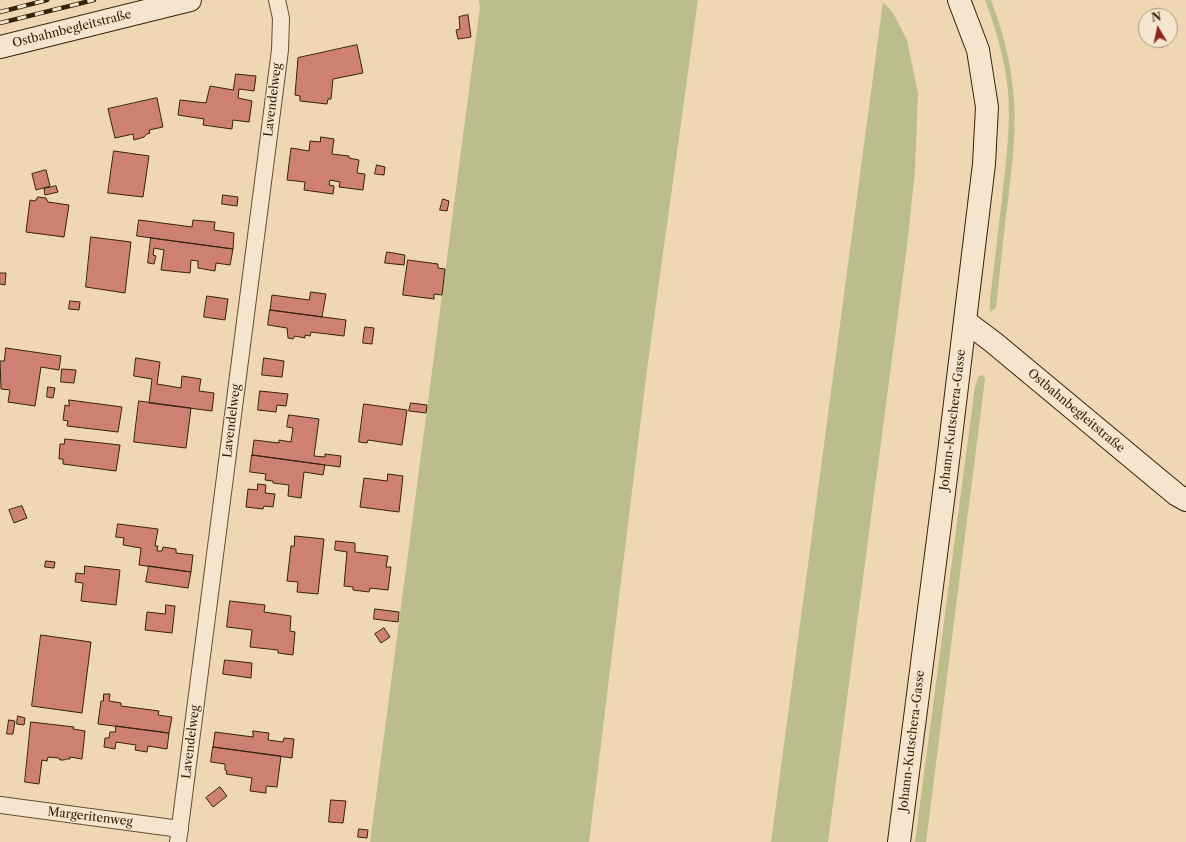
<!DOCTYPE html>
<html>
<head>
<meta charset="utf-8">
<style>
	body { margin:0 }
	#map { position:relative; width:1186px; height:842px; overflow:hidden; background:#f0d7b3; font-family:"Libre Caslon Text",serif }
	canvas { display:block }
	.north { position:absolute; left:1138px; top:8px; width:40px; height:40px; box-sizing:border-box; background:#f5e5ce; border:1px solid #a8977f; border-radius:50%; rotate:351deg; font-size:11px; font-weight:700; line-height:16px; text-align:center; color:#352309 }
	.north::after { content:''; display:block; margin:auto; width:14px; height:18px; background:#8f2418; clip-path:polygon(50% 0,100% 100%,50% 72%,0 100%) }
</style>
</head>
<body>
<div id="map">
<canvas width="1186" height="842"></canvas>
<div class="north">N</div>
</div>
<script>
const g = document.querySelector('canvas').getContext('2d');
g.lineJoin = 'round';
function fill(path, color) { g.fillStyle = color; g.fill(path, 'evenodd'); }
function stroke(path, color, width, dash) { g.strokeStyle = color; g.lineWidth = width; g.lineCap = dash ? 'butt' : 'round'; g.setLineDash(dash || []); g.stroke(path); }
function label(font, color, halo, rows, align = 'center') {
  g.font = font + ' "Libre Caslon Text",serif'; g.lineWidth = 3; g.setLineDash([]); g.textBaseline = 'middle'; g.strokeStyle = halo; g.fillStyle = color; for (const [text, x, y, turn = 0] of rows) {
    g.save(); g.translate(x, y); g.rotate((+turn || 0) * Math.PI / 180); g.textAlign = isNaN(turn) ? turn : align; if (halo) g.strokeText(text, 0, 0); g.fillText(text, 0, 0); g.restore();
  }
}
fill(new Path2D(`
	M 479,0 L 698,0 L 647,369 L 589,842 L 370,842 L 480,7 Z
	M 985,0 L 991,0 C 1002,29 1010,58 1013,89 C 1017,123 1013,158 1009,192 C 1004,231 1000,269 996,308 L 990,312 L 990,300 C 994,266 998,232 1002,198 C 1006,160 1012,120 1007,82 C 1003,54 995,26 985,0 Z
	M 883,2 L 893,13 L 907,40 L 918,93 L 915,171 L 907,246 L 828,842 L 771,842 Z
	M 983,375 L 985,379 L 926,842 L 915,842 L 975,386 L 979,376 Z`), '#bbbe8b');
const building = new Path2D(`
	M 468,15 L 471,37 L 458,39 L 456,30 L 460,29 L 459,17 Z
	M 357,45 L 363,73 L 333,79 L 331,99 L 328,99 L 327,104 L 300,101 L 300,96 L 295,95 L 298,58 Z
	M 236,74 L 256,76 L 254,91 L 239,89 L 238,98 L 252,101 L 249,122 L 233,120 L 232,129 L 203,125 L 204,119 L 178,115 L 180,100 L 206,103 L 210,86 L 233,90 Z
	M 157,98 L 163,127 L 149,130 L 150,133 L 147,134 L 144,137 L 134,140 L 133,134 L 115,138 L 108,109 Z
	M 321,137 L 334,139 L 332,154 L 349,156 L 349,158 L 359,160 L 357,173 L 365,174 L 363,190 L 339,187 L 340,182 L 330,180 L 329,185 L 334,186 L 333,194 L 304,190 L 305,182 L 287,180 L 291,148 L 309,151 L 310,141 L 320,142 Z
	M 114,151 L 149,156 L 143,197 L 108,193 Z
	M 377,165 L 385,167 L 384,175 L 375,174 Z
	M 46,170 L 50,186 L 36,190 L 32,174 Z
	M 56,186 L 58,192 L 45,195 L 44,189 Z
	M 223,195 L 238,197 L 237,206 L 222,204 Z
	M 38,197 L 46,198 L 48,202 L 69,205 L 64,237 L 26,232 L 30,200 L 35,201 Z
	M 443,199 L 449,201 L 447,211 L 440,210 Z
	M 139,220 L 192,227 L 193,220 L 215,222 L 214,230 L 234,233 L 233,249 L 137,236 Z
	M 91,237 L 131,242 L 125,293 L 86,287 Z
	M 151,238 L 233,249 L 230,265 L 216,263 L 215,271 L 198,268 L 198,261 L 191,260 L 190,273 L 161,270 L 164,250 L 154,248 L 153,255 L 156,256 L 154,264 L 148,263 Z
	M 387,252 L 405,255 L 404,265 L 385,263 Z
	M 408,260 L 438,264 L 438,268 L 445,269 L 442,295 L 434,294 L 434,299 L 403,295 Z
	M 0,273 L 6,273 L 5,285 L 0,284 Z
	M 311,292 L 326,294 L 322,317 L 270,310 L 272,295 L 309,300 Z
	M 207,296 L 228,299 L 225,320 L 204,317 Z
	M 70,301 L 80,302 L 79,310 L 69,309 Z
	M 270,310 L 346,320 L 344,336 L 311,332 L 310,336 L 305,335 L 305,338 L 295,336 L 293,339 L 288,338 L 287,328 L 268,325 Z
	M 365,327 L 374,328 L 372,344 L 363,343 Z
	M 6,348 L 61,356 L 59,370 L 41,367 L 35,406 L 8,402 L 10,390 L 1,389 L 0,361 L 4,361 Z
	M 136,358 L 160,362 L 157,384 L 181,388 L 182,376 L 201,379 L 199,391 L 214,393 L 212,411 L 149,403 L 152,379 L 134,376 Z
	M 264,358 L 284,361 L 282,377 L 262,375 Z
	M 62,369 L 76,370 L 74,383 L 61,382 Z
	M 48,387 L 55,388 L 53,398 L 47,397 Z
	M 260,391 L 288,394 L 286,406 L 277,405 L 276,412 L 258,410 Z
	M 69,400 L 122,407 L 118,432 L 67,426 L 68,421 L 63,420 L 65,405 L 69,406 Z
	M 139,401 L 191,408 L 186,448 L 134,442 Z
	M 411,403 L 427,405 L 426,413 L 409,411 Z
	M 364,404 L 407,410 L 402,445 L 368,440 L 367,443 L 359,442 Z
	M 289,415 L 319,419 L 314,456 L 325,457 L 325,454 L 341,456 L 340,467 L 252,455 L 254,440 L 279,443 L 279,440 L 291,442 L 293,428 L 287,427 Z
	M 65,439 L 120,445 L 116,471 L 63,464 L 63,459 L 59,459 L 60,444 L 64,444 Z
	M 252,455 L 325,465 L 323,475 L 304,472 L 301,498 L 288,496 L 289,485 L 273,483 L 273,481 L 265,480 L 266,474 L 250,472 Z
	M 388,474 L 403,476 L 399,512 L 360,507 L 364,478 L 387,481 Z
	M 258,484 L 266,485 L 265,493 L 275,494 L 273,507 L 264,506 L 263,509 L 246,507 L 248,489 L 257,490 Z
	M 22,506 L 27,518 L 14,523 L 9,510 Z
	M 118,524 L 158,529 L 155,546 L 158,546 L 157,551 L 162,551 L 163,547 L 176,549 L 176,553 L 193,555 L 191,572 L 139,565 L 141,548 L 123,545 L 124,538 L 116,537 Z
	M 295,536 L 324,539 L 318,594 L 297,592 L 298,582 L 287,581 L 291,546 L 294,546 Z
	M 336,541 L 355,543 L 355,552 L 388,556 L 386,567 L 391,567 L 388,590 L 370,588 L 369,592 L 353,590 L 353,587 L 344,586 L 347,552 L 335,550 Z
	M 46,561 L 55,562 L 54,568 L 45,567 Z
	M 85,566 L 120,570 L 116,605 L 81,601 L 83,583 L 75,582 L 76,573 L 84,574 Z
	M 149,566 L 191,572 L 188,588 L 146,582 Z
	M 230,601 L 265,605 L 264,612 L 291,616 L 290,631 L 295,632 L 293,655 L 278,653 L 278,650 L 250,647 L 252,630 L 227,627 Z
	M 166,605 L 175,606 L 172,633 L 145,630 L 147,612 L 165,614 Z
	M 375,609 L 399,612 L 398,622 L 374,619 Z
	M 384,628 L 390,637 L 381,643 L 375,634 Z
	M 41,635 L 91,642 L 82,713 L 32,706 Z
	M 225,660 L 252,663 L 251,678 L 223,674 Z
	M 104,694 L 110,694 L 109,701 L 121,703 L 121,706 L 159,711 L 158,715 L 172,717 L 169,733 L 98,724 L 101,701 L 103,701 Z
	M 18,716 L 25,718 L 24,725 L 17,724 Z
	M 9,720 L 15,721 L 13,734 L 7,734 Z
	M 31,722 L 74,727 L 73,729 L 85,731 L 82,759 L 70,757 L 70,759 L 66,759 L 64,760 L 60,760 L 59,758 L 48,757 L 47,761 L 42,760 L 39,784 L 25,782 Z
	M 116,726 L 169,733 L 167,749 L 148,746 L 147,752 L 135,750 L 136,745 L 116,742 L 115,749 L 104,747 L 105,738 L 109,738 L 110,732 L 115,732 Z
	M 253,731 L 269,733 L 268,740 L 283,742 L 284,738 L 294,739 L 292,758 L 213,747 L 215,732 L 253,737 Z
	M 213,747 L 281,756 L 277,787 L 266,786 L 266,793 L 250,791 L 252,778 L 226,774 L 227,771 L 225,770 L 225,764 L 211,762 Z
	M 220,787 L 227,796 L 213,807 L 206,798 Z
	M 331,800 L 346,801 L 343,823 L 329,822 Z
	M 359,829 L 368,830 L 367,838 L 358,837 Z`);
fill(building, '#ce8073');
stroke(building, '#352309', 1);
const street = new Path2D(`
	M 0,805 L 180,829
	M 178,842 L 280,50 L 281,18 L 277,0`);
const secondary = new Path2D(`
	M 0,47 L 190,0
	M 965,321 L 993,342 L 1177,495 L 1186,500
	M 899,842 L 946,477 L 984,164 L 987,107 L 978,50 L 959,0`);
stroke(street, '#645034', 18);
stroke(secondary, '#352309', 24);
stroke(street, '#f5e5ce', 16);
stroke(secondary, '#f5e5ce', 22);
const rail = new Path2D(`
	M 0,12 L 47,0
	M 0,23 L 94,0`);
stroke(rail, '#352309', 4.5);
stroke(rail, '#f5e5ce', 3, [9]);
label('12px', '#352309', '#f5e5ce', [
	["Ostbahnbegleitstraße",72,29,-14],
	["Lavendelweg",273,100,-83],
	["Ostbahnbegleitstraße",1076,411,40],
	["Johann-Kutschera-Gasse",953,420,-83],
	["Lavendelweg",232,421,-83],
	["Johann-Kutschera-Gasse",912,741,-83],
	["Lavendelweg",191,742,-83],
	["Margeritenweg",90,817,7]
]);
</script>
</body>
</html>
